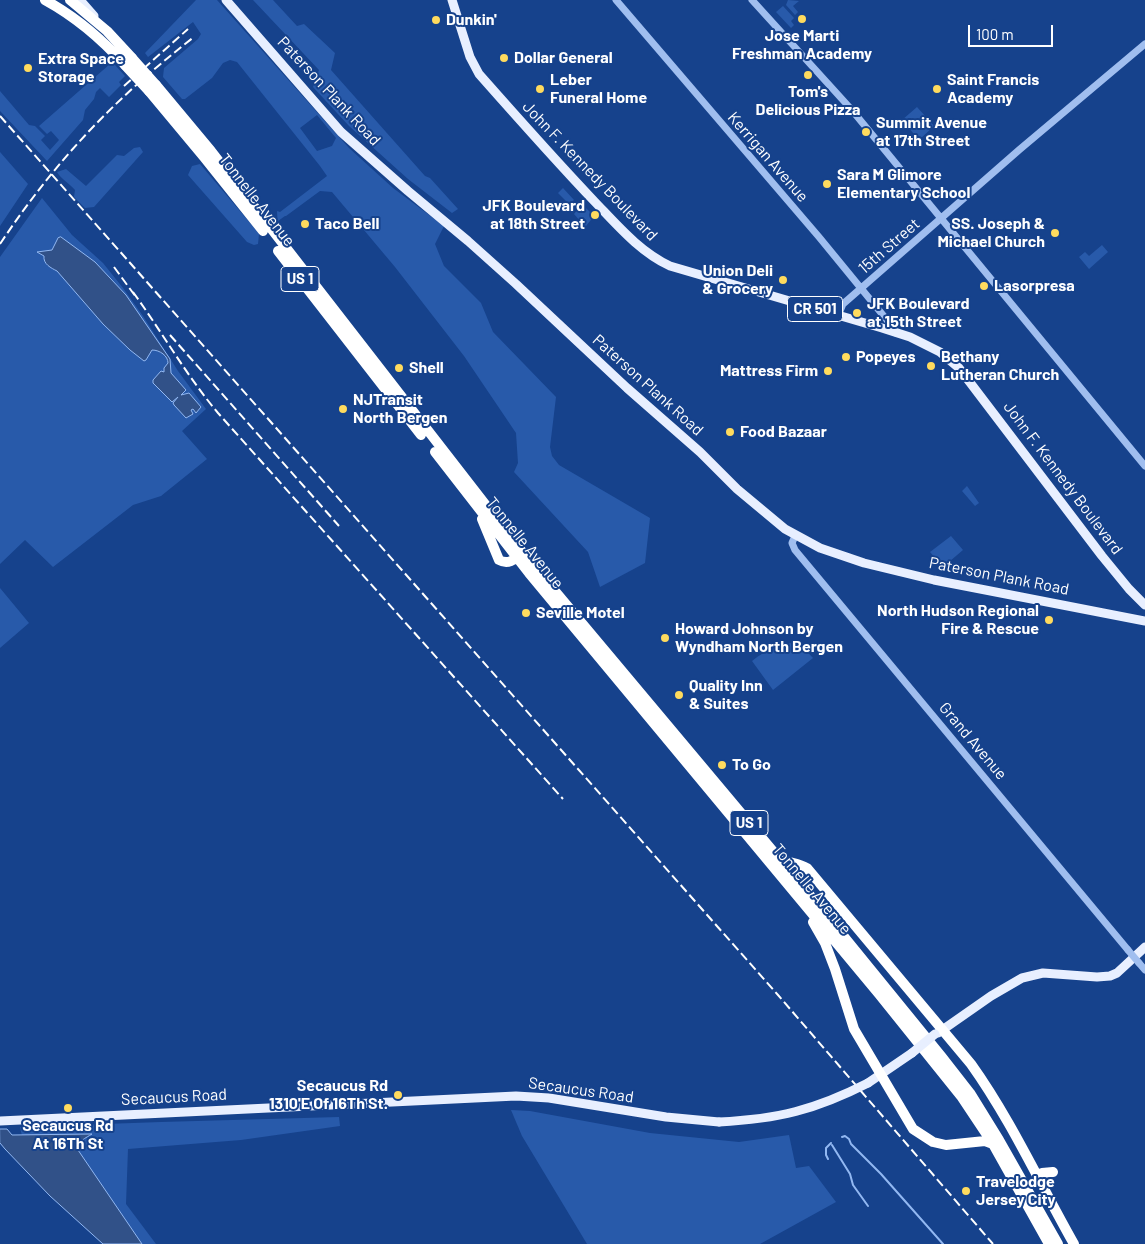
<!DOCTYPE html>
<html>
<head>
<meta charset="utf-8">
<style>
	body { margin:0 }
	#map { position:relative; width:1145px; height:1244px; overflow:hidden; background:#16428c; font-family:Barlow,sans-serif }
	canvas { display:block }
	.scale { position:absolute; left:968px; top:25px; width:85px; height:22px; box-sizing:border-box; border:2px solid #fff; border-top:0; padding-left:6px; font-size:15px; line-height:18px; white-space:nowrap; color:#fff; -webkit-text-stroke:4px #16428c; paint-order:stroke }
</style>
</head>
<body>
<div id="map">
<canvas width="1145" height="1244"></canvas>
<div class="scale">100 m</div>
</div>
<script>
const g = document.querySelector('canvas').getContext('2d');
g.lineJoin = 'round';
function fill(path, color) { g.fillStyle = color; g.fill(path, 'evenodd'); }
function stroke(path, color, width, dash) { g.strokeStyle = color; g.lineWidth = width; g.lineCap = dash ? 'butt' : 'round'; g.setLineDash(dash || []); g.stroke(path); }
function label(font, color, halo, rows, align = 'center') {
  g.font = font + ' Barlow,sans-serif'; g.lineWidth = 4; g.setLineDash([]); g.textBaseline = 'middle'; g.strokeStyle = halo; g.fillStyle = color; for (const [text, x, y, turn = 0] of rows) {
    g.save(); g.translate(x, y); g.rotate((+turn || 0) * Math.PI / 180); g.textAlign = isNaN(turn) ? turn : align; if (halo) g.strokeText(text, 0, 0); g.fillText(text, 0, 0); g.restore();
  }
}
fill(new Path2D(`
	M 196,0 L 217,0 L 349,148 L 393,188 L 444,226 L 435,244 L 444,266 L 481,303 L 493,332 L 556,397 L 550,447 L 552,456 L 559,465 L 650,518 L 645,563 L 600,587 L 588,552 L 514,472 L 518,463 L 516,433 L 464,356 L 395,267 L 332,192 L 320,191 L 286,216 L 285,216 L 278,221 L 283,230 L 281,232 L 278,231 L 277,211 L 280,212 L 327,176 L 320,166 L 237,62 L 230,60 L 223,63 L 212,78 L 185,99 L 182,99 L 163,77 L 164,68 L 198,39 L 201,34 L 193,22 L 148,57 L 145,53 ZM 317,115 L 336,138 L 332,146 L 317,151 L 300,128 Z
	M 253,0 L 273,0 L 297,26 L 304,24 L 335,53 L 331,70 L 425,176 L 430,178 L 458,209 L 452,213 L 408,179 L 349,126 L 313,87 L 319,70 Z
	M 788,0 L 799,1 L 793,6 L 798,12 L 795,15 L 786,5 Z
	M 783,6 L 794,18 L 791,21 L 794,25 L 791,28 L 776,12 Z
	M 110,64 L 115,65 L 125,76 L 119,82 L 121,85 L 109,97 L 100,88 L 96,92 L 94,99 L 85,110 L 83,120 L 47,161 L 0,111 L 0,91 L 29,125 L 35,126 L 45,136 L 41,140 L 50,150 L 59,140 L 51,131 L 47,134 L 39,126 Z
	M 917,107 L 934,126 L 919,140 L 902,120 Z
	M 140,147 L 143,152 L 94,207 L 85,208 L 74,197 L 75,190 C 70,184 60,178 57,172 L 66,169 L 86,186 L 117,155 L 124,156 L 134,148 Z
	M 0,152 L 28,184 L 0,226 Z
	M 200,164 L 257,231 L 259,234 L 258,244 L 254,245 L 247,242 L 188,175 L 192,166 Z
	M 563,188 L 574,200 L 569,204 L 558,193 Z
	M 42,198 L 72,235 L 103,263 L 123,288 L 143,316 L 178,371 L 206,409 L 182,431 L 207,459 L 161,496 L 133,505 L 53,567 L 25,540 L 0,564 L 0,257 Z
	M 578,202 L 580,202 L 594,216 L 586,226 L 580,223 L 581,222 L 574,214 L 579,208 L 575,204 Z
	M 1102,245 L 1108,252 L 1089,269 L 1079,257 L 1085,252 L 1089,256 Z
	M 967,486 L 979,503 L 975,506 L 962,491 Z
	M 951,536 L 963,550 L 943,567 L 930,552 Z
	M 0,588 L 29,623 L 0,648 Z
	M 798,642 L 813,658 L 773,690 L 752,661 C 767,649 780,644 798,642 Z
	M 511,1110 L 530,1111 L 650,1133 L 739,1142 L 789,1135 L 796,1168 L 809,1166 L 836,1202 L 760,1244 L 587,1244 L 522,1136 Z
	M 339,1117 L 340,1126 L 241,1140 L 128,1149 L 126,1204 L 156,1244 L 142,1244 L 80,1154 L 78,1145 L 80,1142 L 91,1134 L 22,1136 L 20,1127 L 161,1122 Z`), '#285aaa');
const water = new Path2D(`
	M 61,237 L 95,262 L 126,295 L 170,359 L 171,373 L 186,390 L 181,395 L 189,393 L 201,407 L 196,413 L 193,409 L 191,410 L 193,414 L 186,418 L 174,405 L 173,403 L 178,397 L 172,402 L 153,383 L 153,380 L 161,371 L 164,372 L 164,368 L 168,363 C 168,356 160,350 152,350 L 146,360 L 144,361 L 130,350 L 103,324 L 57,271 C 51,268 43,264 44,256 L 37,252 L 52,250 L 58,238 Z
	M 0,1129 L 7,1129 L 12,1135 L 92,1134 C 86,1138 77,1141 78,1150 L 142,1244 L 103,1244 L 50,1196 L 5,1149 L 0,1143 Z`);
fill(water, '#315188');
stroke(water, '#92b8f2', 1);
stroke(new Path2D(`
	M 842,1137 L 845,1136 L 849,1139 L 851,1144 L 881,1174 L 943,1244
	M 832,1145 L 850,1174 L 853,1185 L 868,1206
	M 828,1159 L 826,1155 L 826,1148 L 831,1143`), '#92b8f2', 2);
stroke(new Path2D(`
	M 616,0 L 819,237 L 887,320 L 896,333
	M 752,0 L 851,109 L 1145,466
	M 838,316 L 843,304 L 1019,150 L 1145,44
	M 795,536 L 792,543 L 795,550 L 1128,950
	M 1139,963 L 1145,970`), '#a0beef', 7);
stroke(new Path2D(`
	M 80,0 L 94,16
	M 226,0 L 341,132 L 408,191 L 468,241 L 516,284 L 627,388 L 700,452 L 737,489 L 785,529 L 820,548 L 864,563 L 934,580 L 1145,621
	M 452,0 L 470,57 L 479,74 C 517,117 555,160 595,202 C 618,226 640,252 670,266 L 882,328 L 910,337 L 940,352 L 959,368 L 1102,556 L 1129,589 L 1145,605
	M 938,1033 L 991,996 L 1022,978 L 1043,973 L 1097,977 L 1110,976 L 1117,973 L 1145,947
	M 868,1083 L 912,1053
	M 0,1121 L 516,1096 L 549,1098 L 666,1117 L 719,1122`), '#e8efff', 9);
stroke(new Path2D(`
	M 45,0 C 76,17 101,38 125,65
	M 70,0 L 107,31 L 132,58
	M 156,85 L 211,151 L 523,553 L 823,911 L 941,1056 L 970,1093 L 999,1140 L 1058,1244
	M 149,91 L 204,157 L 263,231
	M 278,251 L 421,435
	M 435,452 L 529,573 L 879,994 L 961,1096 L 993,1144 L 1049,1244
	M 482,519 L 499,560 C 508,565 514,560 521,554
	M 781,859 C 790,863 798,863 807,868 L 971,1064 C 1011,1120 1040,1184 1074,1244
	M 813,922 L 825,943 L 835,969 L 854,1029 L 913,1129 L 933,1142 L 946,1145 L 985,1141 L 993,1144
	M 1038,1180 L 1042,1173 L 1053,1172`), '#fff', 10);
stroke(new Path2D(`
	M 124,86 L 188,29
	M 0,116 L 778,995 L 993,1244
	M 0,244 C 56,160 114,99 194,37
	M 114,267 L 136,297
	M 133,292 C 162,332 186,375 218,413 L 563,799
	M 170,335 L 339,526`), '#fff', 2, [9, 4]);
stroke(new Path2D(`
	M 1128,950 L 1139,963`), '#a0beef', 7);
stroke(new Path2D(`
	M 912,1053 L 935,1034
	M 719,1122 C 778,1119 815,1110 868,1083`), '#e8efff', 9);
stroke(new Path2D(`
	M 132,58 L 156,85
	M 125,65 L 149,91`), '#fff', 10);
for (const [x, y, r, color] of [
	[802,19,5,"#ffdb5e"],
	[436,20,5,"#ffdb5e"],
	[504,58,5,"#ffdb5e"],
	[28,68,5,"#ffdb5e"],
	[808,75,5,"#ffdb5e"],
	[540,89,5,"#ffdb5e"],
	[937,89,5,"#ffdb5e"],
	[866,132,5,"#ffdb5e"],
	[827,184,5,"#ffdb5e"],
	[595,215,5,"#ffdb5e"],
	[305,224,5,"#ffdb5e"],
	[1055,233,5,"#ffdb5e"],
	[783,280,5,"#ffdb5e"],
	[984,286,5,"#ffdb5e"],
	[857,313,5,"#ffdb5e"],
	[846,357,5,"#ffdb5e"],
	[931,366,5,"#ffdb5e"],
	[399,368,5,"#ffdb5e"],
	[828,371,5,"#ffdb5e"],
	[343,409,5,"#ffdb5e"],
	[730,432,5,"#ffdb5e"],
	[526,613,5,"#ffdb5e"],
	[1049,620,5,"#ffdb5e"],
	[665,638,5,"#ffdb5e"],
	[679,695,5,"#ffdb5e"],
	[722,765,5,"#ffdb5e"],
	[398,1095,5,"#ffdb5e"],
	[68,1108,5,"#ffdb5e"],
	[966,1191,5,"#ffdb5e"]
]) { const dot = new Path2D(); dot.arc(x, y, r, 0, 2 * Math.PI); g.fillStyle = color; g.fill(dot); stroke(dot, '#16428c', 2); }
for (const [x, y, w] of [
	[300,279,38],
	[815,309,55],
	[749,823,38]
]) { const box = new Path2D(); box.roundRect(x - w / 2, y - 12.5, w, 25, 4); g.fillStyle = '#16428c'; g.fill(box); stroke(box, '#fff', 1); }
label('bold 15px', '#fff', null, [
	["US 1",300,279],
	["CR 501",815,309],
	["US 1",749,823]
]);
label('bold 16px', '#fff', '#16428c', [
	["Dunkin'",446,20],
	["Jose Marti",802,36,"center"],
	["Freshman Academy",802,54,"center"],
	["Dollar General",514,58],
	["Extra Space",38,59],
	["Storage",38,77],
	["Leber",550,80],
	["Funeral Home",550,98],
	["Saint Francis",947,80],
	["Academy",947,98],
	["Tom's",808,92,"center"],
	["Delicious Pizza",808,110,"center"],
	["Summit Avenue",876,123],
	["at 17th Street",876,141],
	["Sara M Glimore",837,175],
	["Elementary School",837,193],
	["JFK Boulevard",585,206,"right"],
	["at 18th Street",585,224,"right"],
	["Taco Bell",315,224],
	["SS. Joseph &",1045,224,"right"],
	["Michael Church",1045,242,"right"],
	["Union Deli",773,271,"right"],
	["& Grocery",773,289,"right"],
	["Lasorpresa",994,286],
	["JFK Boulevard",867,304],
	["at 15th Street",867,322],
	["Popeyes",856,357],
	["Bethany",941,357],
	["Lutheran Church",941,375],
	["Shell",409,368],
	["Mattress Firm",818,371,"right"],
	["NJTransit",353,400],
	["North Bergen",353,418],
	["Food Bazaar",740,432],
	["North Hudson Regional",1039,611,"right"],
	["Fire & Rescue",1039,629,"right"],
	["Seville Motel",536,613],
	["Howard Johnson by",675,629],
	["Wyndham North Bergen",675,647],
	["Quality Inn",689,686],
	["& Suites",689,704],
	["To Go",732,765],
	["Secaucus Rd",388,1086,"right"],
	["1310'E Of 16Th St.",388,1104,"right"],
	["Secaucus Rd",68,1126,"center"],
	["At 16Th St",68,1144,"center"],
	["Travelodge",976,1182],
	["Jersey City",976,1200]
], 'left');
label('16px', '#fff', '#16428c', [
	["Paterson Plank Road",329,91,47],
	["Kerrigan Avenue",768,157,49],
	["John F. Kennedy Boulevard",590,171,46],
	["Tonnelle Avenue",257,200,52],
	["15th Street",889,246,-41],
	["Paterson Plank Road",648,385,42],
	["John F. Kennedy Boulevard",1063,478,53],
	["Tonnelle Avenue",525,543,51],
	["Paterson Plank Road",999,576,11],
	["Grand Avenue",973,741,50],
	["Tonnelle Avenue",812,889,50],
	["Secaucus Road",581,1090,8],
	["Secaucus Road",174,1097,-3]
]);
</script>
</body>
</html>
